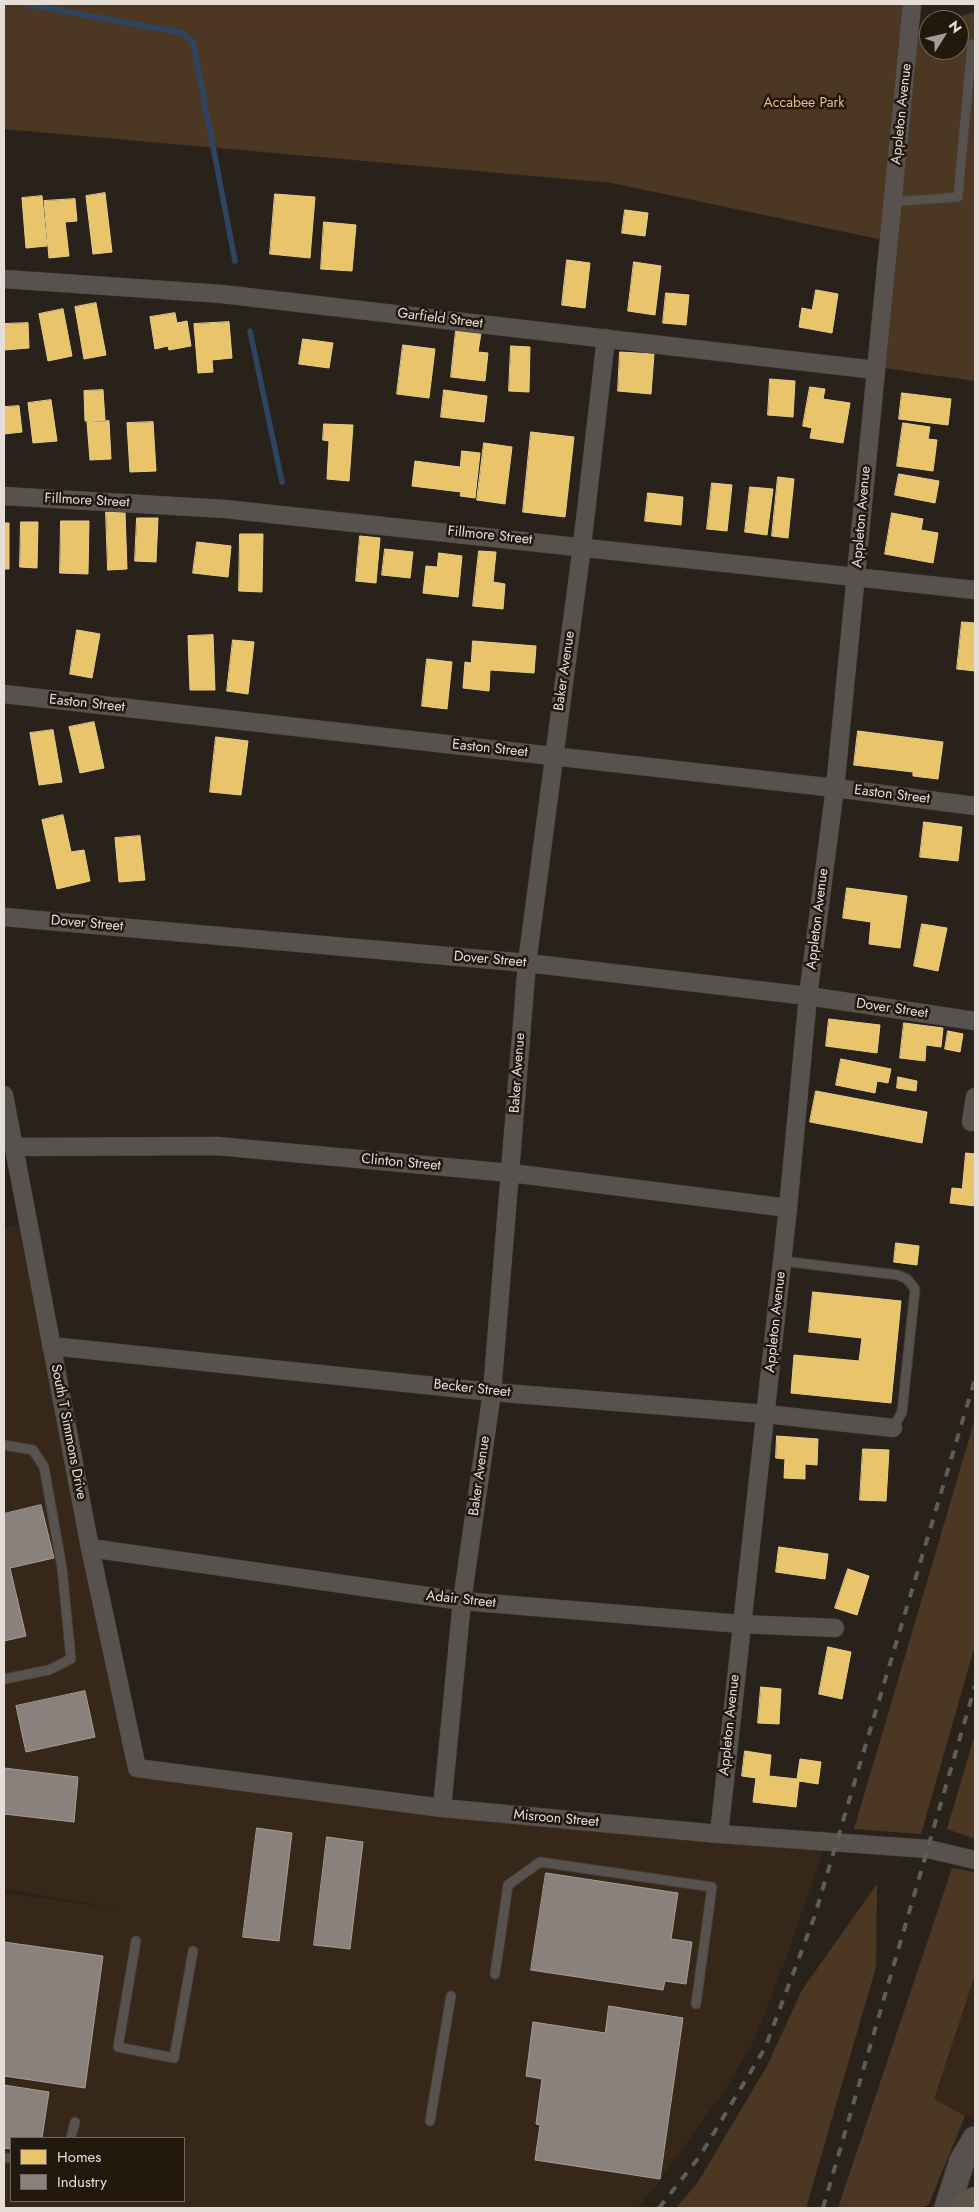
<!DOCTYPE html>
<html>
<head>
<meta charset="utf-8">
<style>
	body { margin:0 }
	#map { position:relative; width:979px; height:2212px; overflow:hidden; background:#28221b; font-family:Jost,sans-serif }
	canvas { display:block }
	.frame { position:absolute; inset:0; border:5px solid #e5ddd6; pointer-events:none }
	.legend { position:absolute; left:10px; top:2137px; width:175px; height:65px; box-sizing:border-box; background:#23180d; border:1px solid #71675d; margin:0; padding:6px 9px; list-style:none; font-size:15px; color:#e5ddd6 }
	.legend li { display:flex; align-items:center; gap:10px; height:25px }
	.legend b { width:25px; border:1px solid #71675d }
	.north { position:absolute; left:919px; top:10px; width:50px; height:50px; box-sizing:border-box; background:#23180d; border:1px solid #71675d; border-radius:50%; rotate:54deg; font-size:14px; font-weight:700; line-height:20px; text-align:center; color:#e5ddd6 }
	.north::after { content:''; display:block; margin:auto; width:18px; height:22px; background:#a39c95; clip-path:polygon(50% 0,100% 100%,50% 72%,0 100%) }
</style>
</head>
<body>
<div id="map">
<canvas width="979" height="2212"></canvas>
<div class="frame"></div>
<ul class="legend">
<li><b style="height:14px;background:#e9c46a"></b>Homes</li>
<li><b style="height:14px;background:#8a817c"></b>Industry</li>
</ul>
<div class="north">N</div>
</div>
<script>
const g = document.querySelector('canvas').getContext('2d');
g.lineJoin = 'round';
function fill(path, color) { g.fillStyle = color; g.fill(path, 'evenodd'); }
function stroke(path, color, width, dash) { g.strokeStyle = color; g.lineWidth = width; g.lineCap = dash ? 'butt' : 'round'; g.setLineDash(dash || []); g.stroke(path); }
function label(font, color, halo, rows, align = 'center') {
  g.font = font + ' Jost,sans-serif'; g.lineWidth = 5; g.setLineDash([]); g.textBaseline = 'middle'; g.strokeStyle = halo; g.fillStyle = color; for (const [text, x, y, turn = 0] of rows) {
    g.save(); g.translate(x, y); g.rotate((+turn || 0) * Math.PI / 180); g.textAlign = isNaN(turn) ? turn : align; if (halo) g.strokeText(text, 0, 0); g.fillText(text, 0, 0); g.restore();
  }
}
fill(new Path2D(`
	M 28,1224 L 137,1768 L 825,1845 L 786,1959 L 755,2039 L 727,2087 L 656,2186 L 637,2208 L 4,2208 L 4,1893 L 121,1909 L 4,1889 L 4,1227 ZM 11,2138 L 184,2138 L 184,2201 L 11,2201 Z
	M 975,1975 L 975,2121 L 934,2099 Z`), '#372718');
fill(new Path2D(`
	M 4,4 L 912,4 L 888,241 L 612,183 L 4,129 Z
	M 975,12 L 975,381 L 877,367 L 911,31 L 929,26 L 929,50 L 959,50 L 959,20 L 948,20 Z
	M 975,1419 L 975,1645 L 921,1834 L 854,1829 Z
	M 975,1734 L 975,1839 L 947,1829 Z
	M 952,1868 L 975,1872 L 975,1975 L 934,2099 L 965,2116 L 929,2204 L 923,2208 L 838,2208 Z
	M 877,1884 L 876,1967 L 806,2208 L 676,2208 L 698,2182 L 767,2066 L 802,1990 Z`), '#4c3822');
const homes = new Path2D(`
	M 105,193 L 112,252 L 93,254 L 86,196 Z
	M 275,194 L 315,197 L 310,258 L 270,254 Z
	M 42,196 L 47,246 L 26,248 L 22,198 Z
	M 75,199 L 77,221 L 65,222 L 69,256 L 49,258 L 44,201 Z
	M 625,210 L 648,213 L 645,236 L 622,233 Z
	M 324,222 L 356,225 L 352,271 L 321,269 Z
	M 567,260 L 590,263 L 585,308 L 562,305 Z
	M 634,262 L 661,266 L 655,315 L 628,311 Z
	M 816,290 L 838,294 L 832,333 L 799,327 L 802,308 L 812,310 Z
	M 666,293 L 689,295 L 686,325 L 663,323 Z
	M 96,303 L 106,355 L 84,359 L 75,307 Z
	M 63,309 L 72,356 L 48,361 L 39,314 Z
	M 175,313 L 177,323 L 187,321 L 191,346 L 169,350 L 168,346 L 155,349 L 150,317 Z
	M 229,322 L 232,358 L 212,360 L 213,372 L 198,373 L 194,324 Z
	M 28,323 L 29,348 L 4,350 L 4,324 Z
	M 456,330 L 481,333 L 478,352 L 488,353 L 485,381 L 451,377 Z
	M 303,339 L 333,343 L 329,368 L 299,364 Z
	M 403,345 L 435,349 L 429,398 L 397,394 Z
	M 511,346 L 530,347 L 529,392 L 509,391 Z
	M 620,352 L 654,354 L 651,394 L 618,391 Z
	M 770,379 L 795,381 L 793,417 L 768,415 Z
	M 810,387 L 825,389 L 823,399 L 850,403 L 843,443 L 810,438 L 812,428 L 803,426 Z
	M 103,390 L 105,420 L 85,421 L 84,391 Z
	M 444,390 L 487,396 L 484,422 L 441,417 Z
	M 902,393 L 951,399 L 948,425 L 899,419 Z
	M 51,400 L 57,441 L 33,443 L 28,403 Z
	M 19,406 L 22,432 L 4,434 L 4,407 Z
	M 109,421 L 111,459 L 90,460 L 87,422 Z
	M 153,422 L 156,471 L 130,472 L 127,423 Z
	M 903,423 L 930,427 L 928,439 L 937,440 L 933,471 L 897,466 Z
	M 324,424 L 353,425 L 349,481 L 327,479 L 329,441 L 323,440 Z
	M 531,432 L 574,437 L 565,517 L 523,512 Z
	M 484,443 L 512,447 L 505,504 L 477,500 Z
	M 462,451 L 480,453 L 475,498 L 460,496 L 461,492 L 412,486 L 415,461 L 460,467 Z
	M 899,474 L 939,481 L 935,503 L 895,495 Z
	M 778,477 L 794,479 L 788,538 L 772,536 Z
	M 712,483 L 732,485 L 727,531 L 707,529 Z
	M 750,487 L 773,489 L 767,535 L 745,532 Z
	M 648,493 L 683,497 L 681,525 L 645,521 Z
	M 106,512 L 125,512 L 127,569 L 108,570 Z
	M 892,513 L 923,519 L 921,530 L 938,533 L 933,563 L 885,554 Z
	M 137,518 L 158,518 L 156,562 L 135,561 Z
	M 61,521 L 89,521 L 88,574 L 60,573 Z
	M 21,522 L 38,522 L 37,568 L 20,567 Z
	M 4,523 L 9,523 L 9,569 L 4,569 Z
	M 240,534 L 263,534 L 262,592 L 239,591 Z
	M 360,536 L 380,538 L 376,583 L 356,581 Z
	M 197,542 L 231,546 L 228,577 L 193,573 Z
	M 385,549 L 413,552 L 410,578 L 382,575 Z
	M 479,551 L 496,552 L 493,582 L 505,584 L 503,609 L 473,606 Z
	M 439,553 L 462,556 L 458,597 L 423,593 L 426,566 L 437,567 Z
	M 962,622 L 975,623 L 975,671 L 957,669 Z
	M 77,630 L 100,634 L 92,678 L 70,674 Z
	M 213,635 L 215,690 L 190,690 L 188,636 Z
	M 233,640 L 254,642 L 248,694 L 227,691 Z
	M 473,641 L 536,646 L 534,673 L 490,670 L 489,691 L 463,688 L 465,662 L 471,663 Z
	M 427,659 L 452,662 L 447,709 L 422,706 Z
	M 94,722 L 104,768 L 80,773 L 69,727 Z
	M 53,730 L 62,782 L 39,785 L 30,733 Z
	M 858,731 L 943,742 L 938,779 L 913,776 L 913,772 L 854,765 Z
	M 216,737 L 248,741 L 241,795 L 210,792 Z
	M 63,815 L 71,852 L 84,850 L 90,881 L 57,889 L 42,820 Z
	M 924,822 L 962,827 L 958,861 L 920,857 Z
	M 140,836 L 145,880 L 119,882 L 115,838 Z
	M 847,888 L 907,896 L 900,948 L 869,944 L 871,922 L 843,918 Z
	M 922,924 L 947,928 L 938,971 L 914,966 Z
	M 829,1019 L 880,1025 L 877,1053 L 826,1046 Z
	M 904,1023 L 943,1028 L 941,1047 L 926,1045 L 925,1061 L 900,1058 Z
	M 948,1031 L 963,1034 L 960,1052 L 945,1049 Z
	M 841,1059 L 891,1069 L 888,1083 L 877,1081 L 875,1093 L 836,1085 Z
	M 898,1077 L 917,1081 L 916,1091 L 897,1088 Z
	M 816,1091 L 927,1112 L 922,1143 L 810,1122 Z
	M 966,1153 L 975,1154 L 975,1206 L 950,1203 L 952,1188 L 962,1189 Z
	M 896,1243 L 919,1246 L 917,1265 L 894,1262 Z
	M 813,1292 L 901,1301 L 891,1403 L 791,1393 L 794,1355 L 859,1361 L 862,1338 L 809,1332 Z
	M 777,1436 L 818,1439 L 817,1465 L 805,1464 L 805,1479 L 784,1478 L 785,1459 L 776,1458 Z
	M 863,1449 L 889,1450 L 886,1501 L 860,1500 Z
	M 779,1547 L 828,1554 L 825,1579 L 776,1572 Z
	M 848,1569 L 869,1576 L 857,1615 L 835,1608 Z
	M 828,1647 L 851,1652 L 842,1699 L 819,1694 Z
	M 761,1687 L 781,1689 L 779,1724 L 758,1723 Z
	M 745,1751 L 771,1755 L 769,1776 L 797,1779 L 800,1759 L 821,1762 L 818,1784 L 799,1781 L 796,1807 L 753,1802 L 756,1778 L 742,1776 Z`);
fill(homes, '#e9c46a');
stroke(homes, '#e8cc8a', 1);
const industry = new Path2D(`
	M 41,1505 L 54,1558 L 10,1568 L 26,1636 L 4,1641 L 4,1514 Z
	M 85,1691 L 95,1737 L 26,1752 L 16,1706 Z
	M 4,1768 L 78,1777 L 74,1822 L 4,1814 Z
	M 257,1828 L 292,1833 L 279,1941 L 243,1937 Z
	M 327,1837 L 363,1842 L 350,1949 L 314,1945 Z
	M 546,1873 L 678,1893 L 671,1939 L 692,1942 L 686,1984 L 665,1981 L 663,1990 L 531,1970 Z
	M 4,1942 L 103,1956 L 85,2088 L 4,2076 Z
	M 609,2006 L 683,2018 L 660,2179 L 535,2160 L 540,2125 L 536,2124 L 542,2079 L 526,2076 L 533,2022 L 605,2033 Z
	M 4,2085 L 49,2092 L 42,2138 L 11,2138 L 11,2149 L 4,2148 Z`);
fill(industry, '#8a817c');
stroke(industry, '#a59d97', 1);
stroke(new Path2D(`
	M 26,4 L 183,33 L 193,42 L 235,261
	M 250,331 L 282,482`), '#2d4561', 5.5);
const lane = new Path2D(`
	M 893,202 L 958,197 L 972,44
	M 782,1261 L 898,1275 L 907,1279 L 915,1289 L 902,1412 L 893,1428
	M 4,1445 L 33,1450 L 44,1467 L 62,1568 L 71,1659 L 49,1670 L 4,1679
	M 136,1941 L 118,2047 L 174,2058 L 193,1951
	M 495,1974 L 508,1885 L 540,1862 L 712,1887 L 696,2004
	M 430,2121 L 451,1996
	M 71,2138 L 75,2122
	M 4,2158 L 11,2158`);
const street = new Path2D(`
	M 4,279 L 222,294 L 875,370
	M 4,496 L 225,509 L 975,590
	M 4,694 L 835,788 L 975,806
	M 4,917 L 527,963 L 808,996 L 975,1021
	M 4,1095 L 90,1548 L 137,1768 L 442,1808 L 719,1834 L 928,1849 L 975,1860
	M 971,1122 L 975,1097
	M 13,1147 L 217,1146 L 511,1173 L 788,1208
	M 51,1346 L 492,1392 L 766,1414 L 893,1428
	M 90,1548 L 462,1601 L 741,1624 L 835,1628
	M 442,1808 L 462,1601 L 492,1392 L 527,963 L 582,546 L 606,338
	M 719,1834 L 788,1208 L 808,996 L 835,788 L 912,4`);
const secondary = new Path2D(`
	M 947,2208 L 962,2161 L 975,2139`);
const primary = new Path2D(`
	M 965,2208 L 975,2201`);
stroke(lane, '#433e38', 11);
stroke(street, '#433e38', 19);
stroke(secondary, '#433e38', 27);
stroke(primary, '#433e38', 29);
stroke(lane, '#57524d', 9);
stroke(street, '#57524d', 18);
stroke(secondary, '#57524d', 25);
stroke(primary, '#5e564b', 28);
stroke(new Path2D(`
	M 659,2208 L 700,2156 L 765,2048 L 814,1918 L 975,1379
	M 823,2208 L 975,1686`), '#615c56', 4, [9, 9]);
label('14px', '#f0bb84', '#23180d', [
	["Accabee Park",804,104]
]);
label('14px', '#e5ddd6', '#23180d', [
	["Appleton Avenue",902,114,-84],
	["Garfield Street",440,319,7],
	["Fillmore Street",87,501,3],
	["Appleton Avenue",862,517,-85],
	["Fillmore Street",490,536,6],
	["Baker Avenue",565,671,-82],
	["Easton Street",87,704,6],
	["Easton Street",490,749,6],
	["Easton Street",892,795,7],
	["Appleton Avenue",818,919,-83],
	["Dover Street",87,924,5],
	["Dover Street",490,960,5],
	["Dover Street",892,1009,8],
	["Baker Avenue",518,1073,-86],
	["Clinton Street",401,1163,5],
	["Appleton Avenue",776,1322,-84],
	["Becker Street",472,1389,6],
	["South T Simmons Drive",68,1432,79],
	["Baker Avenue",480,1476,-82],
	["Adair Street",461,1600,6],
	["Appleton Avenue",730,1725,-84],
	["Misroon Street",556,1819,5]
]);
</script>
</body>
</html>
